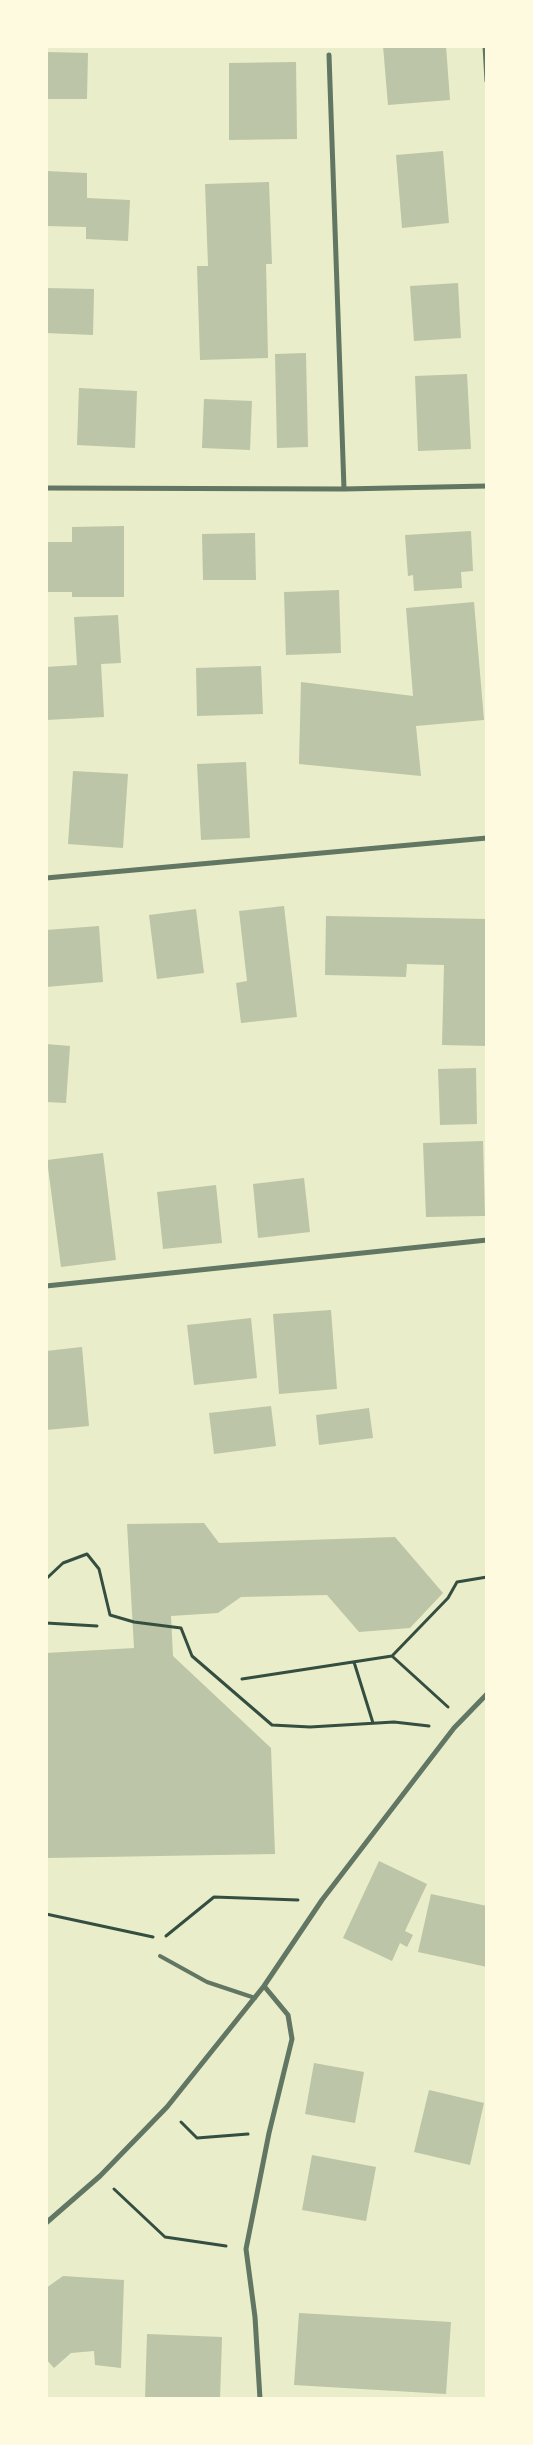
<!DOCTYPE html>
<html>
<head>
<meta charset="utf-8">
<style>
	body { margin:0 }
	#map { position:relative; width:533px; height:2445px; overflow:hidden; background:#e9edc9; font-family:Jost,sans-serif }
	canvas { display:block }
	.frame { position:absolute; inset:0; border:48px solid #fefae0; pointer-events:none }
</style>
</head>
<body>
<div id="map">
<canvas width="533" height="2445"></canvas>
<div class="frame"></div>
</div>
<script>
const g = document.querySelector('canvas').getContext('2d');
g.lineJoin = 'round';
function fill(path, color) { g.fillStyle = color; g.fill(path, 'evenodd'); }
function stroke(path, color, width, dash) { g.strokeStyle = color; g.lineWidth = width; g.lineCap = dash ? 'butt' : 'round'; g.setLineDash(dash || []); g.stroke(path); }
fill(new Path2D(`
	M 383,46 L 446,46 L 450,100 L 388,105 Z
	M 46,52 L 88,53 L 87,99 L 46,99 Z
	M 296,62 L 297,139 L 229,140 L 229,63 Z
	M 443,151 L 449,223 L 402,228 L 396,155 Z
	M 46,171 L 87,173 L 87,198 L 130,200 L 128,241 L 86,239 L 86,227 L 46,226 Z
	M 269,182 L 272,264 L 266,264 L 268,358 L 200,360 L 197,266 L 208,266 L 205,184 Z
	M 458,283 L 461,338 L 414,341 L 410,286 Z
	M 46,288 L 94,289 L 93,335 L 46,333 Z
	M 306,353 L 308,447 L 277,448 L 275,354 Z
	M 467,374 L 471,449 L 418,451 L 415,376 Z
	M 79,388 L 137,391 L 135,448 L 77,445 Z
	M 204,399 L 252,401 L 250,450 L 202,448 Z
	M 124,526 L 124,597 L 72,597 L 72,592 L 46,592 L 46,542 L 72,542 L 72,527 Z
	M 471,531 L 473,571 L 461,572 L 462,588 L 414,591 L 413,575 L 408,576 L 405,535 Z
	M 255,533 L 256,580 L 203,580 L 202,534 Z
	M 339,590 L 341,653 L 286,655 L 284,592 Z
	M 474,602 L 484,720 L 416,726 L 421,776 L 299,764 L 301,682 L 413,696 L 406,608 Z
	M 118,615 L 121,663 L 101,664 L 104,717 L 46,720 L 46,667 L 77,665 L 74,617 Z
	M 261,666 L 263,714 L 197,716 L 196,668 Z
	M 246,762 L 250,838 L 201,840 L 197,764 Z
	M 73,771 L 128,774 L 123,848 L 68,844 Z
	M 284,906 L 297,1017 L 241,1023 L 236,983 L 247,981 L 239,911 Z
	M 196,909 L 204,973 L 157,979 L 149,915 Z
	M 326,916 L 487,919 L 487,1046 L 442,1045 L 444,965 L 407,964 L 406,977 L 325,975 Z
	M 99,926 L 103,982 L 46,987 L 46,930 Z
	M 46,1044 L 70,1046 L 66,1103 L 46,1102 Z
	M 476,1068 L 477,1124 L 440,1125 L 438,1069 Z
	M 483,1141 L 485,1216 L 426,1217 L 423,1143 Z
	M 103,1153 L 116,1260 L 61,1267 L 47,1160 Z
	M 304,1178 L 310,1232 L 258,1238 L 253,1184 Z
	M 216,1185 L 222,1243 L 163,1249 L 157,1192 Z
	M 331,1310 L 337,1389 L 279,1394 L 273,1314 Z
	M 251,1318 L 257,1378 L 194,1385 L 187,1325 Z
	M 82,1347 L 89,1426 L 46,1430 L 46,1351 Z
	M 271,1406 L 276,1446 L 214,1454 L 209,1413 Z
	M 369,1408 L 373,1438 L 319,1445 L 316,1415 Z
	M 204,1523 L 219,1543 L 395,1537 L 443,1593 L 410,1628 L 359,1632 L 327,1595 L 241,1597 L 218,1613 L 171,1616 L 173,1656 L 271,1748 L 275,1854 L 46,1858 L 46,1653 L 134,1648 L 127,1524 Z
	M 379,1861 L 427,1884 L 405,1931 L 413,1935 L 407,1947 L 400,1943 L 392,1961 L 343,1938 Z
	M 431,1894 L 487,1906 L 487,1967 L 418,1952 Z
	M 314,2063 L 364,2072 L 355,2123 L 305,2114 Z
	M 429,2090 L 484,2103 L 470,2165 L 414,2152 Z
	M 312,2155 L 376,2167 L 366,2221 L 302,2210 Z
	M 63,2276 L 124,2280 L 121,2368 L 95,2365 L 94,2351 L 71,2353 L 54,2368 L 46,2359 L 46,2288 Z
	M 299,2313 L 451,2322 L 446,2394 L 294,2385 Z
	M 147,2334 L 222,2337 L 220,2399 L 145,2399 Z`), '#bcc5a7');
stroke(new Path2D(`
	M 46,1579 L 63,1563 L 87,1554 L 99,1569 L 110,1615 L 134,1622 L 181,1628 L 192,1656 L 272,1725 L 310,1727 L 394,1722 L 429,1726
	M 46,1623 L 97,1626
	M 392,1656 L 448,1598 L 457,1582 L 487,1577
	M 354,1662 L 373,1723
	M 242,1679 L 392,1656 L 448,1707
	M 46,1914 L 153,1937
	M 166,1936 L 214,1897 L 298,1900
	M 181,2122 L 197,2138 L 248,2134
	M 114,2189 L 165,2237 L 226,2246`), '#344e41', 3);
stroke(new Path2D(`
	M 160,1956 L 207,1982 L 255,1998`), '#617663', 4);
stroke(new Path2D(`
	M 485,46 L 487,81
	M 329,55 L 344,489
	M 46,488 L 344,489 L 487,486
	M 46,878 L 487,838
	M 46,1286 L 487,1240
	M 46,2223 L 100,2176 L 167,2107 L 264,1986 L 322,1900 L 454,1728 L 487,1694
	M 260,2399 L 255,2317 L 246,2249 L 269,2133 L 292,2039 L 288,2015 L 264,1986`), '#617663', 5);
</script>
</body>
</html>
